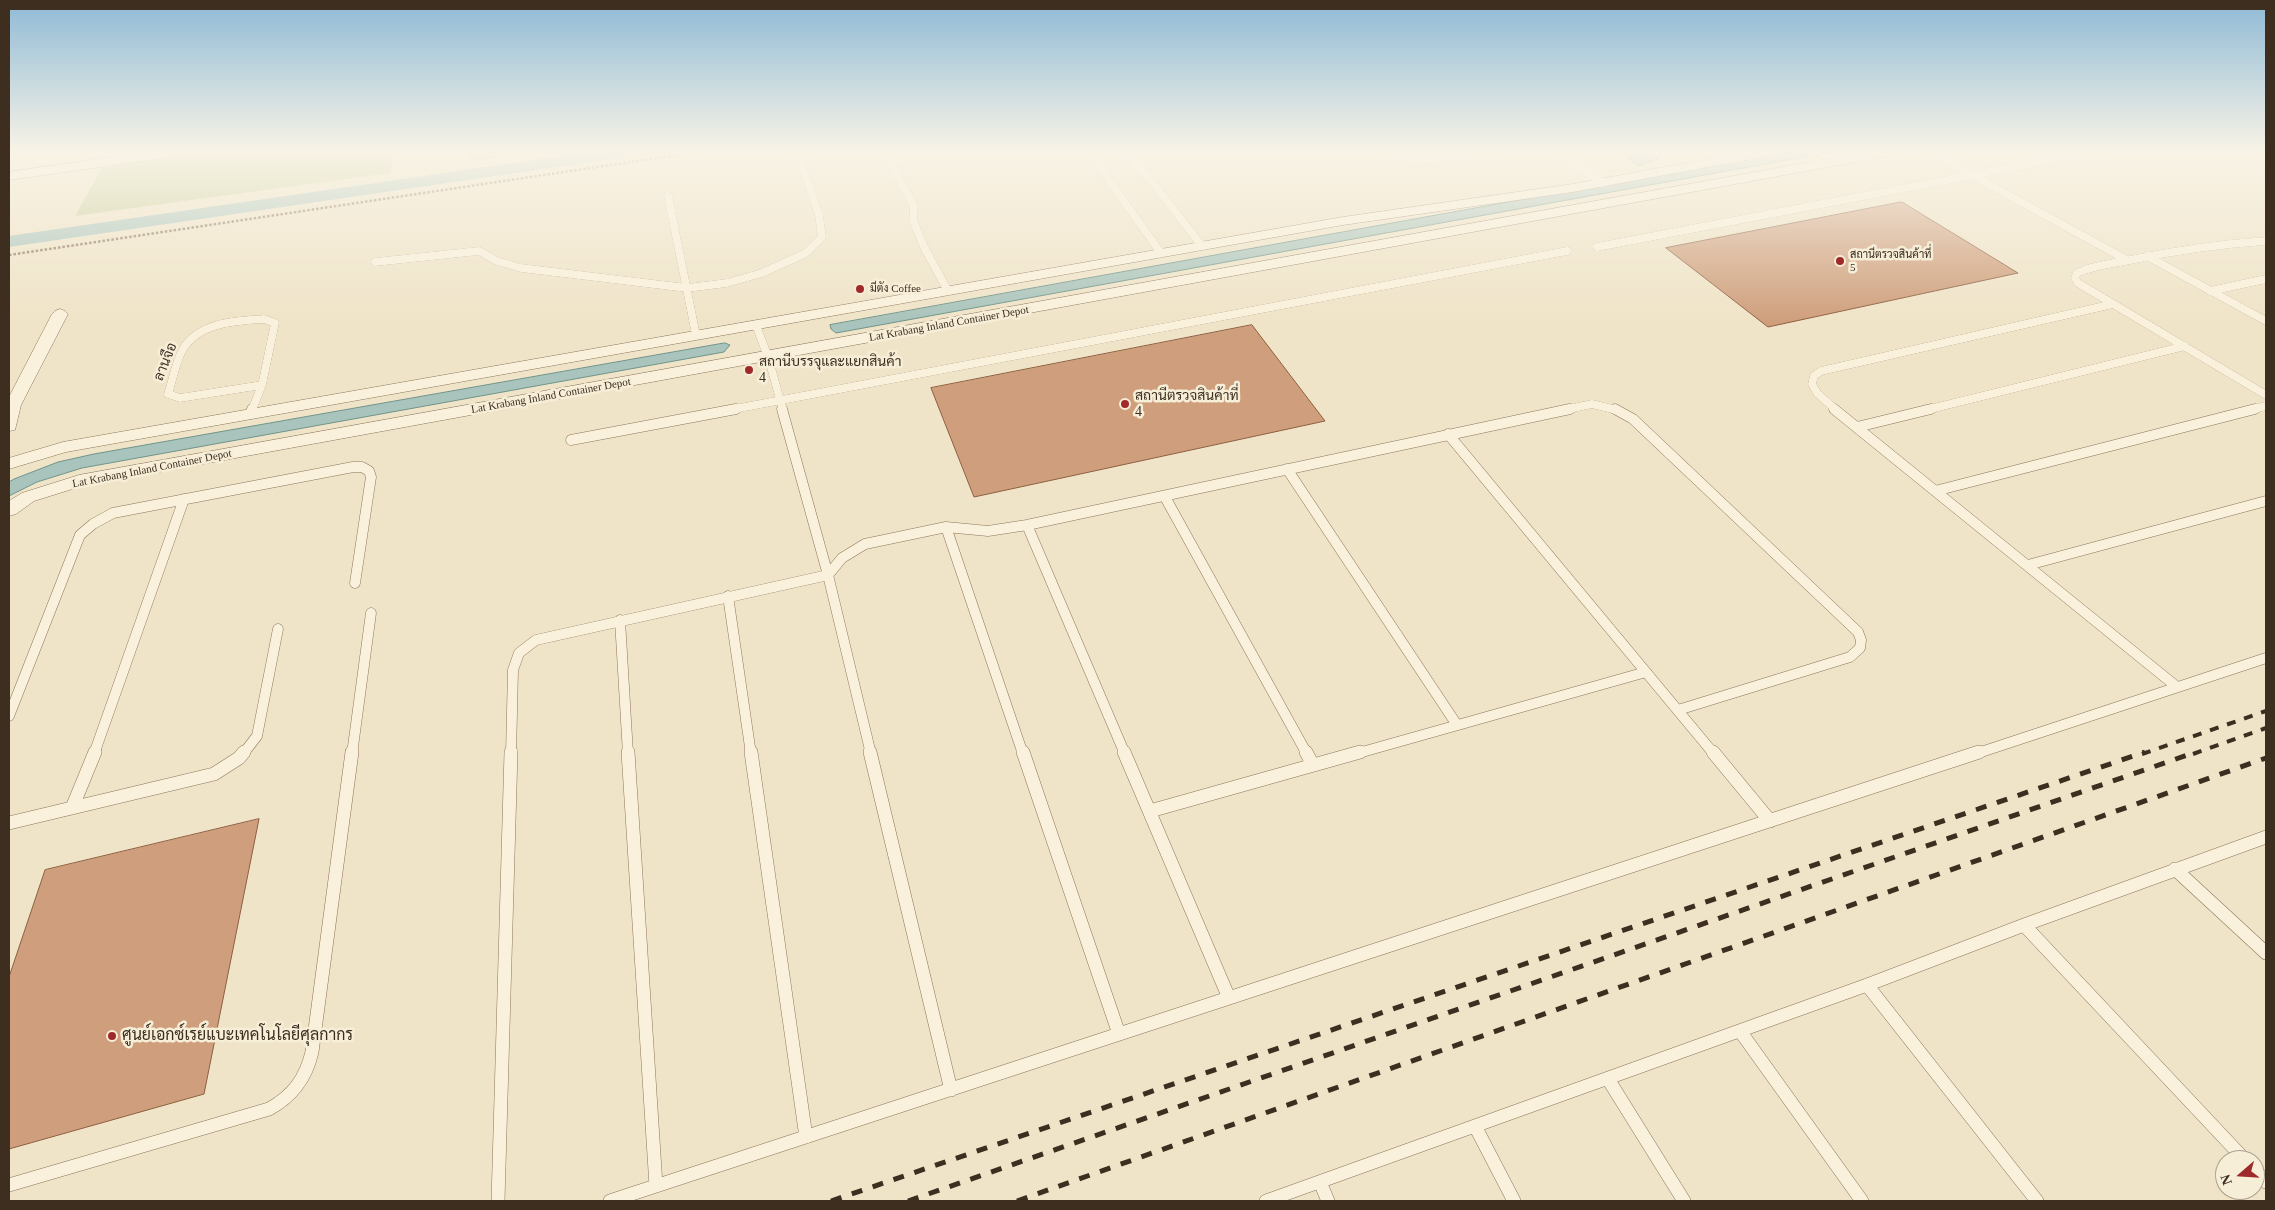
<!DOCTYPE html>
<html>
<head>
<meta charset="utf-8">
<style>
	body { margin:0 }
	#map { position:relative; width:2275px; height:1210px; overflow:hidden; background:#f0e4c8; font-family:"Times New Roman",serif }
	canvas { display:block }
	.frame { position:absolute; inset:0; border:10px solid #3d2e20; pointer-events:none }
	.north { position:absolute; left:2215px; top:1150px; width:50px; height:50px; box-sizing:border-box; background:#f7eed8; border:1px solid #ada18e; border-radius:50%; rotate:251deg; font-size:14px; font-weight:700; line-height:20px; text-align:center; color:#3d2e20 }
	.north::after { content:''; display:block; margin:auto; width:18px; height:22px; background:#9e2a2b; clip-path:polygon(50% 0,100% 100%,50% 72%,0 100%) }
</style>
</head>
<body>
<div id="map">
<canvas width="2275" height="1210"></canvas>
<div class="frame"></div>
<div class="north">N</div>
</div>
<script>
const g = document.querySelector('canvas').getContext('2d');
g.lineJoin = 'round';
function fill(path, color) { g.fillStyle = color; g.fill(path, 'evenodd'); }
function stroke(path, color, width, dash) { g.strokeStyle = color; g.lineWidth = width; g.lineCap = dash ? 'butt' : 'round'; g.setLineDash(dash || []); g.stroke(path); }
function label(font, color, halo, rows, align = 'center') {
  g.font = font + ' "Times New Roman",Sarabun,serif'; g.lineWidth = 5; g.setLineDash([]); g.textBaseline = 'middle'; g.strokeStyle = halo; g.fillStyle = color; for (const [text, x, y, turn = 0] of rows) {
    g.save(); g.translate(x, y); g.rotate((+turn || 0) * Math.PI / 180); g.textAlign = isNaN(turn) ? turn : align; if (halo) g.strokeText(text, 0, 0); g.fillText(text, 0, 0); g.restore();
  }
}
fill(new Path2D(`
	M 199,151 L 395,151 L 390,173 L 75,216 L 104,164 Z
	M 469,151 L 546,151 L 468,162 Z`), '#c9cf9b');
const water = new Path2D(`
	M 1620,151 L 1647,151 L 1658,159 L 1638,166 Z
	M 1791,151 L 1837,151 L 836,333 L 831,329 L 830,325 Z
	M 725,343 L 730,345 L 724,352 L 82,468 L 37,482 L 9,496 L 9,482 L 14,479 L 58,462 L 94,454 Z`);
fill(water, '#a9c4bc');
stroke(water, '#6f938a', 1);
fill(new Path2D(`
	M 596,151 L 640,151 L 638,155 L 632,156 L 9,247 L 9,236 Z`), '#a9c4bc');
const building = new Path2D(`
	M 1902,202 L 2018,273 L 1768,327 L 1666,248 Z
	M 1252,325 L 1325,421 L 974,497 L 931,388 Z
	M 259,819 L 204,1094 L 9,1149 L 9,977 L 45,870 Z`);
fill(building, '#cf9f7d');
stroke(building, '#8d5f41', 1);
const serviceFar2 = new Path2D(`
	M 883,151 L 914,206 L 913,220 L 924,247 L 948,291
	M 1088,151 L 1161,253
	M 1120,151 L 1149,178 L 1202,246
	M 1372,151 C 1412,167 1457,157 1498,151
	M 1552,151 L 1558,152 L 1602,183
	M 1713,151 L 1726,160
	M 1928,151 L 2127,260
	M 668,196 L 696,335
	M 2266,241 C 2219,244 2172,251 2125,261 C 2109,264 2092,266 2077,273 L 2075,278 L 2078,283 L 2266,395
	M 1597,247 L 2099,151
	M 2147,256 L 2266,321
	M 375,262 L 479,251 L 497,261 L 521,268 L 687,288 L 727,283 L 762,273 L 806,253 L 822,237 L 819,215 L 797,151
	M 2210,291 L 2266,279
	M 264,319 L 275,323 L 262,385 L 180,398 L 168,394 C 173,380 175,363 183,349 C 199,322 236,321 264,319 Z
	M 756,325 L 768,357 L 783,410
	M 252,410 L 262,385
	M 729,410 L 1567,251
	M 1564,410 L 1592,404 L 1617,410
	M 1836,410 L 1817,393 L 1812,384 L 1814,376 L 1821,371 L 2113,304
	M 1926,410 L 2185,346
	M 2250,410 L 2266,406`);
const serviceFar1 = new Path2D(`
	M 782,409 L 828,575 L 871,754
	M 1615,409 L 1633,419 L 1858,632 L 1861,640 L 1860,648 L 1850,657 L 1678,710
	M 1834,409 L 2177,687
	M 250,414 L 252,409
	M 1857,427 L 1931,409
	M 1448,434 L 1714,754
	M 571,440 L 736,409
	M 1287,469 L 1457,725
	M 1935,491 L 2255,409
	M 1165,497 L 1307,754
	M 1027,525 L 1125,754
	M 946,527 L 1023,754
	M 2028,565 L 2266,501
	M 728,596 L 751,754
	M 620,620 L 628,754
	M 9,716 L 80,535 L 93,524 L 113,513 L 353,467 L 362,467 L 369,471 L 371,477 L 355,583
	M 94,754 L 184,499
	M 243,754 L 257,736 L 278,629
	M 352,754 L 371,613
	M 511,754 L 513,670 L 519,653 L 536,640 L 828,575 L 842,558 L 865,544 L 946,527 L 988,531 L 1027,525 L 1570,409
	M 1355,754 L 1646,672
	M 1975,754 L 2266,658`);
const service = new Path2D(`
	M 628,752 L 656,1186
	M 751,752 L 806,1137
	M 870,752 L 951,1090
	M 1023,752 L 1119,1034
	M 1124,752 L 1229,998
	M 1306,752 L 1313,765
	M 1713,752 L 1770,821
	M 72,808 L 95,752
	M 1150,811 L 1360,752
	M 9,823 L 214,774 L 239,758 L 244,752
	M 2175,869 L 2266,953
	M 2024,925 L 2245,1160
	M 1867,985 L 2037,1201
	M 1740,1031 L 1862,1201
	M 1608,1079 L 1684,1201
	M 1475,1126 L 1514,1201
	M 2255,1170 L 2266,1182
	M 1320,1182 L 1328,1201
	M 9,1185 L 269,1109 C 293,1096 306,1078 312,1052 L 352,752
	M 498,1201 L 511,752
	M 610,1201 L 1979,752
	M 1266,1201 L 1867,985 L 2024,925 L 2266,837`);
const minor = new Path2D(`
	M 156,151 L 191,151 L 185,155 L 9,180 L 9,172 Z
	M 1751,151 L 1779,151 L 1773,155 L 1573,192 L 1343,225 L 66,452 L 9,469 L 9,458 L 63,442 L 1343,217 L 1573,184 Z
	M 1872,151 L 1900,151 L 1894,155 L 82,486 L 34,501 L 16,514 L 9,516 L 9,501 L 22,493 L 79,475 Z
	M 60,309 L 65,311 L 68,314 L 21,405 L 15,430 L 9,431 L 9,397 L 52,314 L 55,311 Z`);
stroke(serviceFar2, '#8d765c', 8);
stroke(serviceFar1, '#8d765c', 11);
stroke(service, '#8d765c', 14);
stroke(minor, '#8d765c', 1);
stroke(new Path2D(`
	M 9,255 L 704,151`), '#8d765c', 2.5, [2.5, 2]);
stroke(serviceFar2, '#faf1dc', 8);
stroke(serviceFar1, '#faf1dc', 10);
stroke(service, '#faf1dc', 13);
fill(minor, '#faf1dc');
stroke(new Path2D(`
	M 2142,754 L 2266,711
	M 2193,754 L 2266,728`), '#3d2e20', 4, [9, 9]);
stroke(new Path2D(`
	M 831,1201 L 2145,752
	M 908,1201 L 2196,752
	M 1017,1201 L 2266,758`), '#3d2e20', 5, [11, 11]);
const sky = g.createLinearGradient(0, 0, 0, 321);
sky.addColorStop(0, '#8fbad6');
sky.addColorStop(0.47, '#f8f3e6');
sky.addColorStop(1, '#f8f3e600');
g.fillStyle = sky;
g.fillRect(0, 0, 2275, 321);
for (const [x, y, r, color] of [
	[1840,261,5,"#9e2a2b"],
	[860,289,5,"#9e2a2b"],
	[749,370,5,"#9e2a2b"],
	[1125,404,5,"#9e2a2b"],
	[112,1036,5,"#9e2a2b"]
]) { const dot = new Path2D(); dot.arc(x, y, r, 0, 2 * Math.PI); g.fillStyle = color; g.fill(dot); stroke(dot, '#f7eed8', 2); }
label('11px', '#3d2e20', '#f7eed8', [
	["สถานีตรวจสินค้าที่",1850,255],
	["5",1850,268],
	["มีตัง Coffee",870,289]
], 'left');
label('11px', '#3d2e20', '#f7eed8', [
	["Lat Krabang Inland Container Depot",949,324,-10],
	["Lat Krabang Inland Container Depot",551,396,-10],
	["Lat Krabang Inland Container Depot",152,469,-11]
]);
label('14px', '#3d2e20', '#f7eed8', [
	["ลานจือ",166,362,-68]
]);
label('14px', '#3d2e20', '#f7eed8', [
	["สถานีบรรจุและแยกสินค้า",759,362],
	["4",759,378],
	["สถานีตรวจสินค้าที่",1135,396],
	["4",1135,412]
], 'left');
label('16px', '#3d2e20', '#f7eed8', [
	["ศูนย์เอกซ์เรย์แบะเทคโนโลยีศุลกากร",122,1036]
], 'left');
</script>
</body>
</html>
